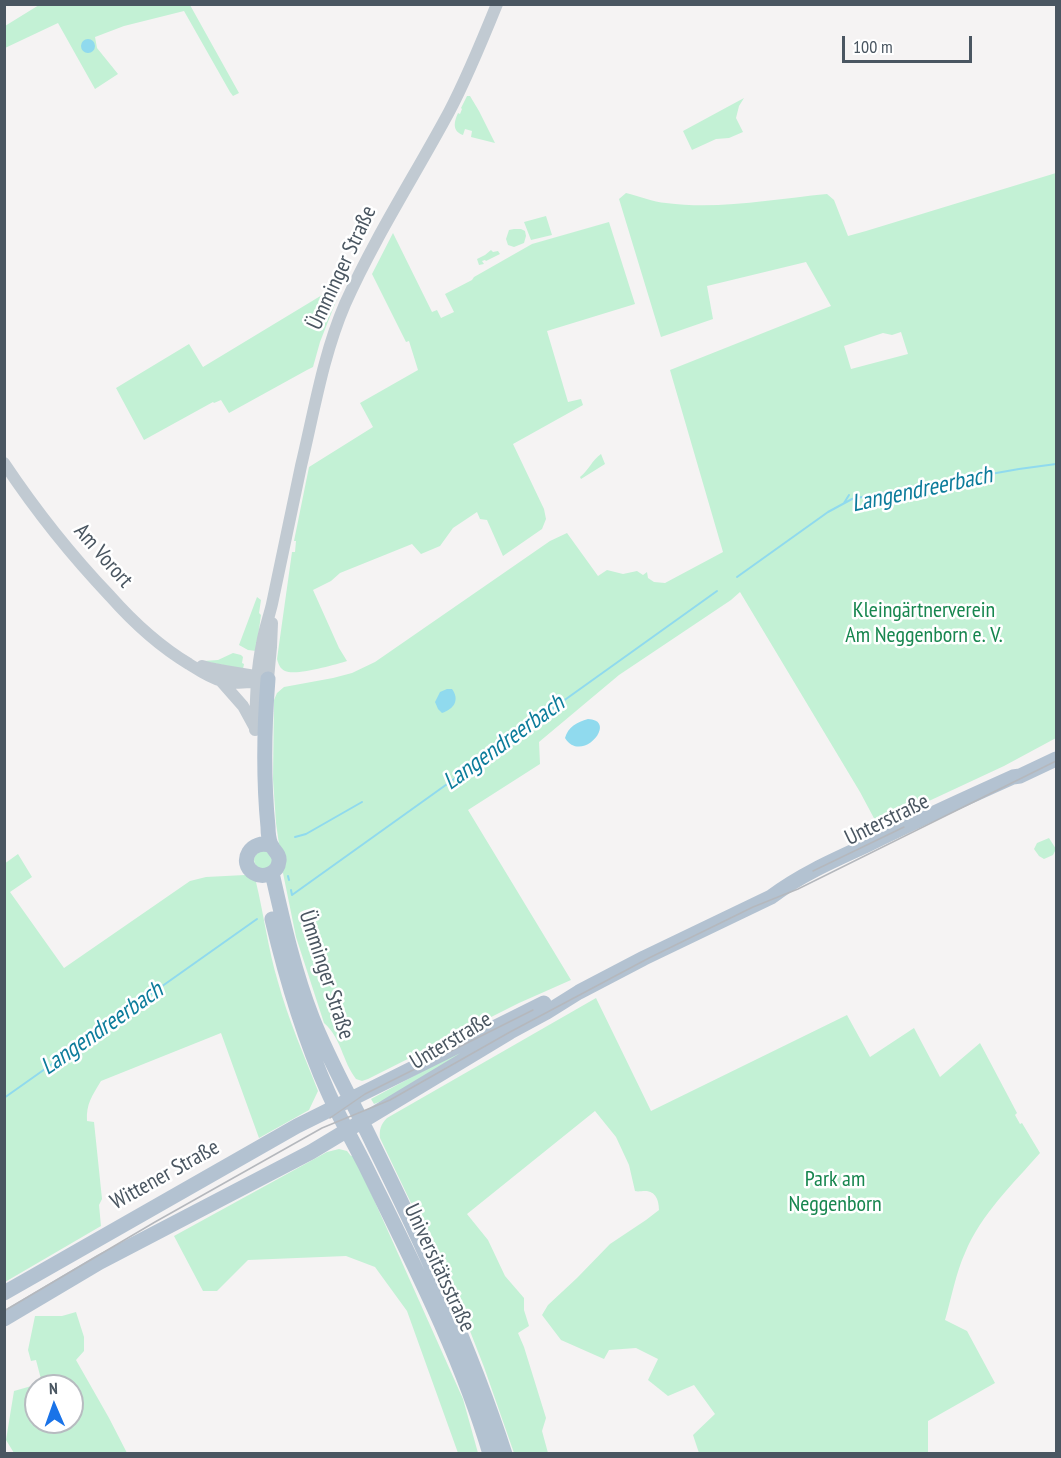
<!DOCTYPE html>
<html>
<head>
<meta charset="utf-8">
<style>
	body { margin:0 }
	#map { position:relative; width:1061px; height:1458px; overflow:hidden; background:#f5f3f3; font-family:"PT Sans Narrow",sans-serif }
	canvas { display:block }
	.frame { position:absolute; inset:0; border:6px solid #4a5661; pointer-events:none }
	.north { position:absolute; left:24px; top:1374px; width:60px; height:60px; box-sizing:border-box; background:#fff; border:2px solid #b7bbc0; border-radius:50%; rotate:358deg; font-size:16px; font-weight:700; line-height:24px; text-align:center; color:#4a5661 }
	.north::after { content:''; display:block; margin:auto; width:21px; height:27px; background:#1a73e8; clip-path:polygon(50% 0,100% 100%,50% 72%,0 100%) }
	.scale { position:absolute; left:842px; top:36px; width:130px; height:27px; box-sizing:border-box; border:3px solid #4a5661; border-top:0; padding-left:8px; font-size:18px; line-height:21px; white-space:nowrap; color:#4a5661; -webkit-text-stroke:4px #fff; paint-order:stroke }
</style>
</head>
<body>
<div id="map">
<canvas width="1061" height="1458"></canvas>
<div class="frame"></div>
<div class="north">N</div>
<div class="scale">100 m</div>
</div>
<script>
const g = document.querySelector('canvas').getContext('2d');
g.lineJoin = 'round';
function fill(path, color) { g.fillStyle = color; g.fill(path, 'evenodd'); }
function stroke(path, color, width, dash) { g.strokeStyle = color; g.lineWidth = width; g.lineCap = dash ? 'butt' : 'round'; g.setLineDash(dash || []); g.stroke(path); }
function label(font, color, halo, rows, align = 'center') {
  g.font = font + ' "PT Sans Narrow",sans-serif'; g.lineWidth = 5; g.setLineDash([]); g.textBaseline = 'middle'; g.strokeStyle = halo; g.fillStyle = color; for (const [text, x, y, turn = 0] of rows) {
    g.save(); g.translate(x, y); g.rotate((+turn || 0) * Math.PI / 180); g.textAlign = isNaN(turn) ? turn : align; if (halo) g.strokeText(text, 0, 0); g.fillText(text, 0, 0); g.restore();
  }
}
fill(new Path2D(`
	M 39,5 L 190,5 L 239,93 L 233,96 L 230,92 L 184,11 L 124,26 L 95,37 L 97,48 L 118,74 L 95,89 L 58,23 L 5,48 L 5,26 Z
	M 467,96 L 470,96 L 479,111 L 495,143 L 471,137 L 472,131 L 465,129 L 463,135 C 452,131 454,122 458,113 L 460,114 L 462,109 L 461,108 Z
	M 744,98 L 739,106 L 736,118 L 743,132 L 729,138 L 716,139 L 692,150 L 683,131 Z
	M 1056,173 L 1056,738 L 1004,766 L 886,821 L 876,822 L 860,792 L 740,592 L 731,600 L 619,675 L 539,742 L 540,764 L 468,810 L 571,980 L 519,1003 L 368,1079 L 362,1081 L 356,1079 C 342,1061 342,1039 324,1023 L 296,937 L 283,873 L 276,823 L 273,779 L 274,700 L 277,693 L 284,687 L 333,678 L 352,673 L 375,662 L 550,541 L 567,533 L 598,576 L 607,570 L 623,574 L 637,571 L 643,575 L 647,572 L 648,578 L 654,582 L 665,583 L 723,552 L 670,370 L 831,306 L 806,262 L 707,286 L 713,319 L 661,337 L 619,199 L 626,193 C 639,196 653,202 666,203 C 719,210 774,199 827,194 L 834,200 L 848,236 L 866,231 ZM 901,332 L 908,354 L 851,369 L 844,346 L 883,333 L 892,335 Z
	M 546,216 L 552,235 L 531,240 L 524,222 Z
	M 609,222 L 635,304 L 547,331 L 568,402 L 581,399 L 583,405 L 513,444 L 544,509 L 546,519 L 542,529 L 503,556 L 487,520 L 480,519 L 477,512 L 453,528 L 440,546 L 421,554 L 412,544 L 340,573 L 331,581 L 313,590 L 339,648 L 347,661 C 334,665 296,676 285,671 C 280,669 278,663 277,659 L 292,552 L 295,552 L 296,541 L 294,541 L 309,467 L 373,427 L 360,403 L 418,370 L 409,341 L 406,342 L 372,274 L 393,233 L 432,312 L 437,310 L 441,318 L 454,312 L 445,294 L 472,280 L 474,277 L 532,244 Z
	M 514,229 L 521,229 L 525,231 L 526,236 L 524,243 L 514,247 L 508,245 L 506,239 L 509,230 Z
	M 491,250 L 493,252 L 498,251 L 500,254 L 486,261 L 485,260 L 482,261 L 484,264 L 479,265 L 477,259 L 485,255 Z
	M 337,286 L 340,291 L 320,342 L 313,367 L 307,370 L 229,413 L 221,400 L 214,403 L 213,402 L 144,440 L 116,388 L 189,344 L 203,367 Z
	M 601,454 L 605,464 L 581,479 L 580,477 C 589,470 592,460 601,454 Z
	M 257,597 L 261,600 L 259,613 L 261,615 L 256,651 L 248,650 L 239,645 Z
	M 233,653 L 241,655 L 243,657 L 242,663 L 244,664 L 243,669 L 203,661 L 218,660 Z
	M 1049,838 L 1056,849 L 1053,855 L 1044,859 L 1039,856 L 1034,849 L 1037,843 Z
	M254 860a9 9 0 1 1 18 0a9 9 0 1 1-18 0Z
	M 18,854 L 32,877 L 10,892 L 64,968 L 190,881 L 206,877 L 245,875 L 256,882 C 264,915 268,949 278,982 C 288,1019 304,1055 318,1091 L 309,1110 L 259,1138 L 221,1033 L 101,1081 C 92,1096 86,1104 87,1121 L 94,1122 L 102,1199 L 99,1205 L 101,1226 L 5,1282 L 4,864 Z
	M 596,998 L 651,1111 L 847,1015 L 870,1057 L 914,1028 L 940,1077 L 980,1043 L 1017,1113 L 1015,1115 L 1020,1124 L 1022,1123 L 1040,1153 C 1013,1184 981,1214 965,1253 C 956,1272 951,1300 945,1320 L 967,1331 L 995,1383 L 928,1421 L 928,1453 L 699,1453 L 693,1435 L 715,1414 L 694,1385 L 668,1396 L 648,1380 L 658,1359 L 636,1348 L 609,1350 L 604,1359 L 561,1340 L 542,1315 L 548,1305 L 577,1278 L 610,1244 L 646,1220 L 659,1210 C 659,1201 656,1191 645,1191 C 641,1191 638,1192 635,1191 L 629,1165 L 616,1137 L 595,1111 L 467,1214 L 488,1240 L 505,1276 L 524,1298 L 524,1310 L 529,1326 L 518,1333 L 524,1347 L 546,1418 L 542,1431 L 548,1453 L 514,1453 L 484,1367 L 461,1308 L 380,1138 C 379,1130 381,1124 387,1118 Z
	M 485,1043 L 387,1099 L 374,1104 L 371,1099 L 447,1058 Z
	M 339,1149 L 347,1151 L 351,1156 L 354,1155 L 463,1399 L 478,1453 L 458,1453 L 407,1311 L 375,1267 L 346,1256 L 248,1260 L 217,1291 L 203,1291 L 174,1236 L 327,1152 Z
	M 76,1312 L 84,1337 L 84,1351 L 76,1360 L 109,1418 L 127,1453 L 14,1453 L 6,1440 L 14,1391 L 42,1383 L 36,1360 L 31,1361 L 28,1350 L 35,1316 L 62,1316 ZM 36,1386 L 72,1386 L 72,1422 L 36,1422 Z`), '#c3f1d5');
fill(new Path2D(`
	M81 46a7 7 0 1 1 14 0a7 7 0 1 1-14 0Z
	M 447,689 L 452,689 C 460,700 454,709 442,713 L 438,709 L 435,702 L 440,692 Z
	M 588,719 C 619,720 582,765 565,738 C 568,727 577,722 588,719 Z`), '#90daee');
stroke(new Path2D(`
	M 844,503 L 849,495
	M 737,577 L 828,512 L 852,499 L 877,494 L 1019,469 L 1056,464
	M 295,837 L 306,834 L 362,802
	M 288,876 L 289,880
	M 291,890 L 292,895 L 717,591
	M 4,1098 L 257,919`), '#90daee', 2);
stroke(new Path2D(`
	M 4,463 C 36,511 71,555 110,596 C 133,622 159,646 189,664 C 200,671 210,678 222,681 C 236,684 249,683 263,680
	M 202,666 C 223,672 244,673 265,678
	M 268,679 L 271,647 L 272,623
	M 221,681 L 243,706 L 255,728
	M 255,730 C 256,701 256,672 262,644 C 264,630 269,617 272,604 C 282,558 291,512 301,466 C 314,412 323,355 345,304 C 375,237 414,177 449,112 C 467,78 482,41 497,4`), '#c1cad2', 12);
stroke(new Path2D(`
	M 268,679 C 264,729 263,776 268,827 C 268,832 269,840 271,845 C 274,851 280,854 279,861 C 278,873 264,879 254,873 C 237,863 251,837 272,846
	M 272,873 C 283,921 294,971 312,1017 C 329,1061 353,1102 373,1144 C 423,1245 470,1347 505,1454
	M 272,919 C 286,978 303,1036 328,1092 C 339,1117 353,1141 365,1165 C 410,1257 461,1355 490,1454
	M 4,1293 L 297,1126 L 544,1003
	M 4,1319 L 100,1262 L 311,1152 L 510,1032 L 547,1012 L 579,992 L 644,958 L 771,897 C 800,875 834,860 867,845 C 916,821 964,799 1013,777 L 1020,776 L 1056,759`), '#b3c2d1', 15);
stroke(new Path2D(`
	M 813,871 L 904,827
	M 330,1118 L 365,1094 L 533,1010
	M 4,1311 L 155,1222 L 322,1128 L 390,1100 L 510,1032 L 649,958 L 753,907 L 798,889 L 1056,761`), '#b5b8bd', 1.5);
label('22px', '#4a5661', '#fff', [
	["Ümminger Straße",342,268,-65],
	["Am Vorort",103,556,49],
	["Unterstraße",887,820,-26],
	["Ümminger Straße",326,975,72],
	["Unterstraße",451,1041,-31],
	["Wittener Straße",165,1175,-29],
	["Universitätsstraße",439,1268,65]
]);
label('22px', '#17864f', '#fff', [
	["Kleingärtnerverein",924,611],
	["Am Neggenborn e. V.",924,636],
	["Park am",835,1180],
	["Neggenborn",835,1205]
]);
label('italic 24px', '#0c7c9b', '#fff', [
	["Langendreerbach",922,490,-12],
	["Langendreerbach",504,743,-36],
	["Langendreerbach",102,1029,-35]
]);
</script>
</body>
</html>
